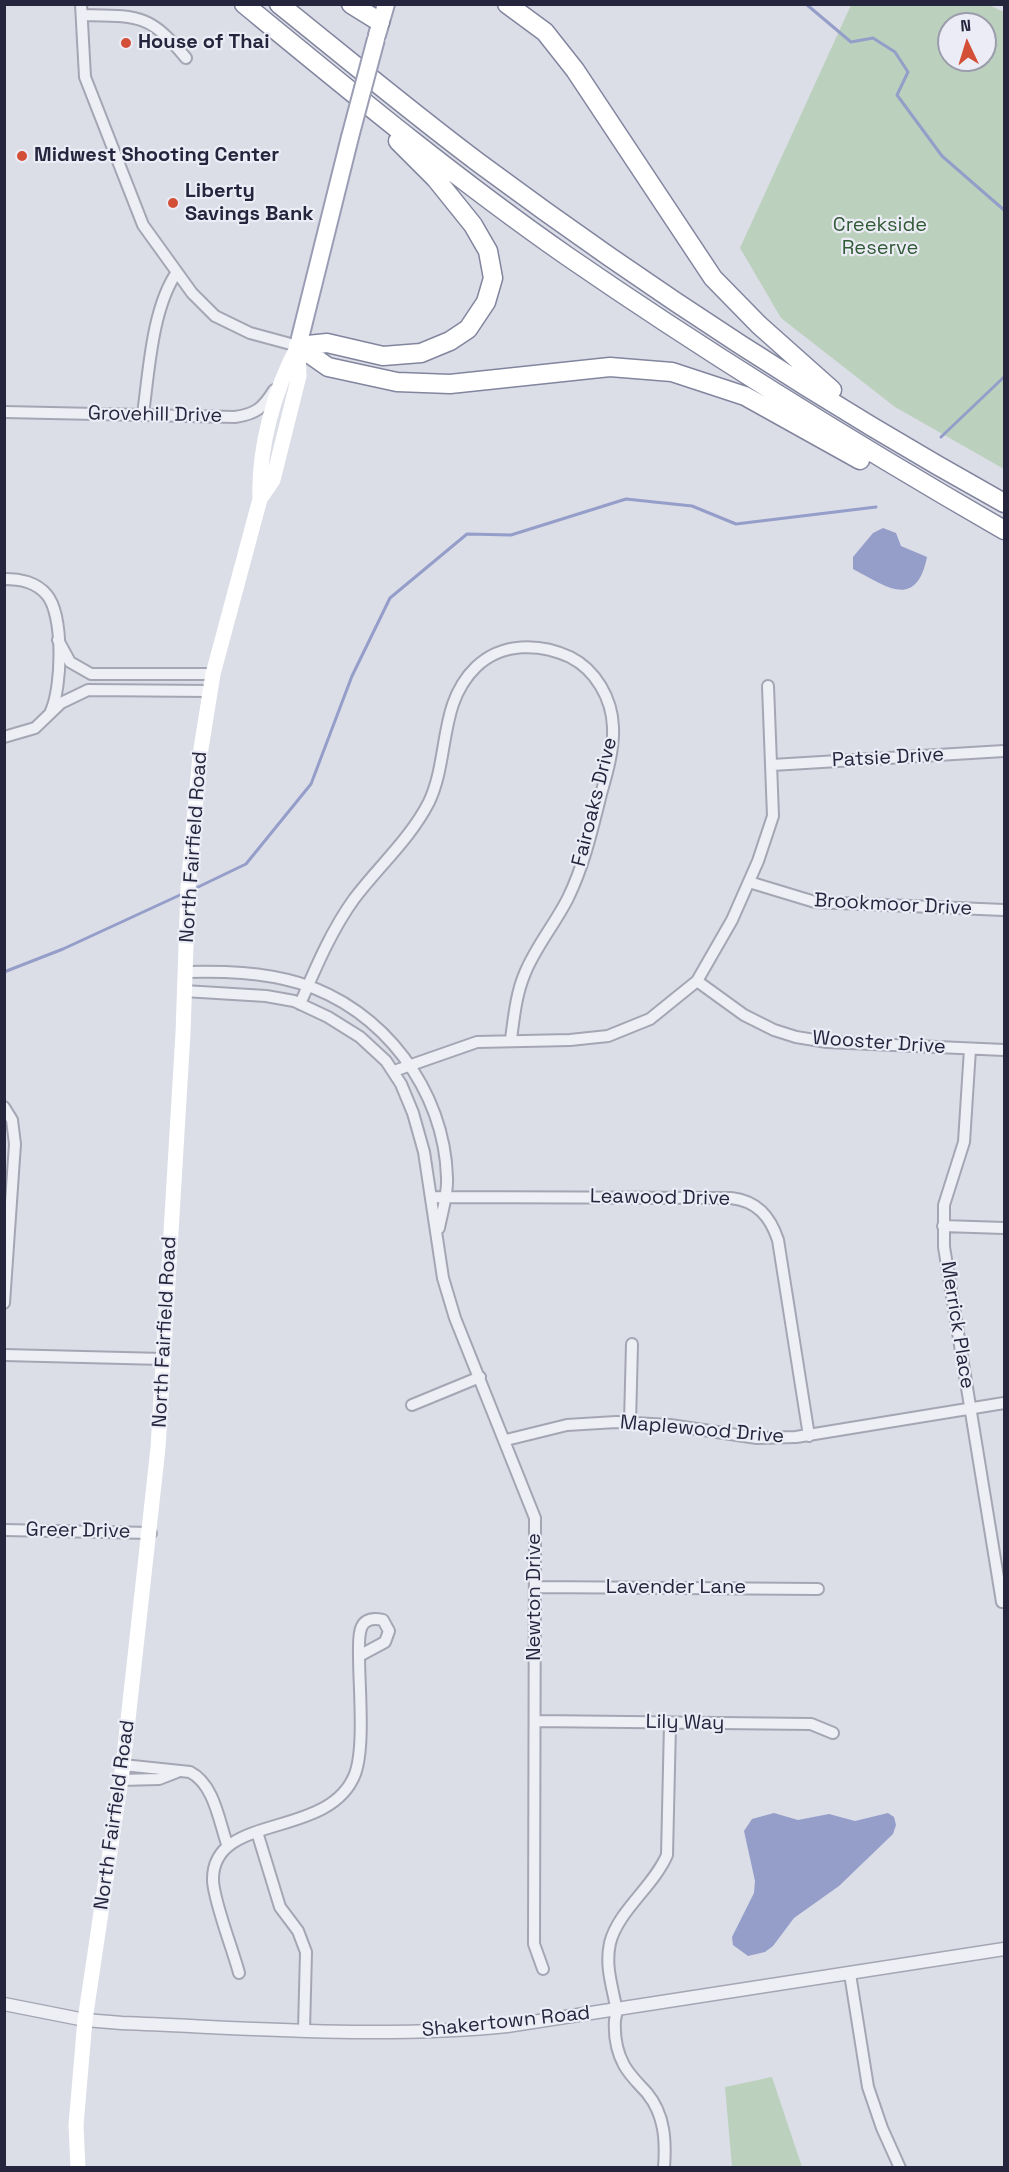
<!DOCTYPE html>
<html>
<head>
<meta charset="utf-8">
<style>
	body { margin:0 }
	#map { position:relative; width:1009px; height:2172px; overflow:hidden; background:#dbdde7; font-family:"Space Grotesk",sans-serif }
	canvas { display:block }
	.frame { position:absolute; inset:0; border:6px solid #25263e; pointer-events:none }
	.north { position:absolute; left:937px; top:12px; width:60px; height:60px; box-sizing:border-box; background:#ebecf5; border:2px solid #9c9dac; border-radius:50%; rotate:356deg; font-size:16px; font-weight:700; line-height:24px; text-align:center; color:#25263e }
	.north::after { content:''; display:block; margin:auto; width:21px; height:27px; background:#d44f38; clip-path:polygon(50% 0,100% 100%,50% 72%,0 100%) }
</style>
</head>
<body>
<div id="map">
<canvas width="1009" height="2172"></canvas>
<div class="frame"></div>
<div class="north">N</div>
</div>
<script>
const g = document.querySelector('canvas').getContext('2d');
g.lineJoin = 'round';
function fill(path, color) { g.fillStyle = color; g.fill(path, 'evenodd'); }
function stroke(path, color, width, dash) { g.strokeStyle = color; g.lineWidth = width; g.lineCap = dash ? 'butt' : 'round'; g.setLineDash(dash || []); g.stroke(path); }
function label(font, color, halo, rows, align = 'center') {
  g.font = font + ' "Space Grotesk",sans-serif'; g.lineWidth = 4.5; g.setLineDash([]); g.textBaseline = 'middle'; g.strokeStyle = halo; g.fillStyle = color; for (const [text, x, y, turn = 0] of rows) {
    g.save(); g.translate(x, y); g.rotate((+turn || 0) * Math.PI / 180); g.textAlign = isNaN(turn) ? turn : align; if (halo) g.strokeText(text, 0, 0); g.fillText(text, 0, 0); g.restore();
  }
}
fill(new Path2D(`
	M 851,5 L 989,5 L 1004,12 L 1004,469 L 895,407 L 781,318 L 740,248 ZM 949,24 L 985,24 L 985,60 L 949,60 Z
	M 772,2077 L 802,2167 L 732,2167 L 725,2087 Z`), '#bcd1bd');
fill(new Path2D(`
	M 883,528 L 896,533 L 901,546 L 927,557 C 916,610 887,587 853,569 L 853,557 L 873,533 Z
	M 774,1813 L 798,1820 L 829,1814 L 855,1821 L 888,1813 L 894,1817 L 896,1825 L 893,1834 L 839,1886 L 794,1918 L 773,1946 L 765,1952 L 748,1956 L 733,1945 L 732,1937 L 754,1893 L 755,1881 L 744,1831 L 752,1819 Z`), '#949ec9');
stroke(new Path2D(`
	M 806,4 L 851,42 L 873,38 L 895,52 L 908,72 L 897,95 L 942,156 L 1004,210
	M 941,437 L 1004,377
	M 196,888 L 246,864 L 311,784 L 352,676 L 390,598 L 467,534 L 511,535 L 626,499 L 692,506 L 736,524 L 876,507
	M 4,972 L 63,949 L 180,895`), '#949ec9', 3);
const minor = new Path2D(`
	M 81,4 L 85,77 L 143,225 L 192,293 L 215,316 L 250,333 L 298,346
	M 82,15 C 138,16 149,13 186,58
	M 4,412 L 235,417 C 256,414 263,408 274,390
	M 143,414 C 149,371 152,308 177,272
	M 4,579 C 21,579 36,582 47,595 C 64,616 62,687 51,711
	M 58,640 L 70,662 L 91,674 L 213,674
	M 4,737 L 35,728 L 61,703 L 88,690 L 210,691
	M 772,765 L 1004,751
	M 749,882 L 815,902 L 1004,910
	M 185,972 C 223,971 262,972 299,983 C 383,1008 445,1091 447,1178 C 448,1194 442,1212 439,1228
	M 697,981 L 744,1015 L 774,1030 L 796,1037 L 827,1042 L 1004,1050
	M 184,991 L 266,996 L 294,1001 L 328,1017 L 360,1037 L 386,1061 L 401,1084 L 413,1113 L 424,1152 L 443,1278 L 455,1318 L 535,1518 L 534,1944 L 543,1969
	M 300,1004 C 316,967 331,931 354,899 C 379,866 410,839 429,802 C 450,757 438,704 476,667 C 502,642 540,643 570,657 C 596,670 612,699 613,727 C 614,749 607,773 601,794 C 592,830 584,865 568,898 C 555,924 536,946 525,973 C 516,994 514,1017 511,1039
	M 970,1049 L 964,1142 L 944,1205 L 944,1247 L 1002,1602
	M 394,1071 L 477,1042 L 570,1040 L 608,1036 L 650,1019 L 697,981 L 732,920 L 758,861 L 773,816 L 768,686
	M 4,1107 L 12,1120 L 15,1144 L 4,1303
	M 431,1197 L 731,1198 C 757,1201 770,1216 778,1240 L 809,1436
	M 943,1226 L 1004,1228
	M 4,1355 L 163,1359
	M 412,1405 L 480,1377
	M 630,1423 L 632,1344
	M 506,1440 L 567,1425 L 616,1422 L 670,1425 L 757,1438 L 796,1437 L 1004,1403
	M 4,1530 L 151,1533
	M 535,1587 L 818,1589
	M 536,1721 L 811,1724 L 833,1733
	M 123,1765 L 190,1772 C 214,1784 219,1821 227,1844
	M 120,1780 L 159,1779 L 177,1772
	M 257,1832 L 280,1907 L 298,1931 L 306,1952 L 304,2030
	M 239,1973 C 233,1950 214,1902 213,1881 C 211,1811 329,1841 355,1774 C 365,1747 359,1687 359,1656 L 385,1642 L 389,1631 L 383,1620 C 356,1614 359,1637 359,1656
	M 850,1974 L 868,2087 L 882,2128 L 900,2168
	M 664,2168 C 666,2141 665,2115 647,2093 C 639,2084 630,2076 624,2065 C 617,2052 614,2035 615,2020 C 616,2016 617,2011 616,2007 C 612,1985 605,1966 610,1943 C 618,1911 653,1887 667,1855 L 670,1724`);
const tertiary = new Path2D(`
	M 4,2004 L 85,2020 L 122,2023 C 250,2028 379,2039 507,2026 L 1004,1949`);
const primary = new Path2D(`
	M 377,35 L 386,4
	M 298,346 L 350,137`);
const motorway = new Path2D(`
	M 244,4 C 350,91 455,178 567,256 C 709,354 855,444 1004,530
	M 279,4 C 345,57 411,112 479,163 C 646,287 822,402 1004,503
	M 351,4 L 380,22
	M 507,4 L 545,32 L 575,70 L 713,278 L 759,325 L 832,390
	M 298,346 L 328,367 L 397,382 L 450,384 L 610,367 L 672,372 L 745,396 L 860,460
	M 298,346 L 327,343 L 383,356 L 421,353 L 450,341 L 468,329 L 486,302 L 493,278 L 488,251 L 473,225 L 436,179 L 398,141`);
stroke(minor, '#a4a6b4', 14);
stroke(tertiary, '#a4a6b4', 15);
stroke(primary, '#9a9db3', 20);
stroke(motorway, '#82859e', 21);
stroke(minor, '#eeeff5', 10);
stroke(tertiary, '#eeeff5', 12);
stroke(new Path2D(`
	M 260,499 L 273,480 L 299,376 L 298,347
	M 78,2168 L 76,2125 L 85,2020 L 123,1765 L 158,1448 L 183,1033 L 188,888 L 200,755 L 213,674 L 260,499 C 258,449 274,390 298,346`), '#fff', 15);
stroke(primary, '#fff', 16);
stroke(motorway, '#fff', 18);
const primaryBridge = new Path2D(`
	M 350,137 L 376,39`);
stroke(primaryBridge, '#9a9db3', 20, []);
stroke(primaryBridge, '#fff', 16);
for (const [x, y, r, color] of [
	[126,43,6,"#d44f38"],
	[22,156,6,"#d44f38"],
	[173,203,6,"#d44f38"]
]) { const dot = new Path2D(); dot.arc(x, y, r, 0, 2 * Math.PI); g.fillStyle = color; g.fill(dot); stroke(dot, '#ebecf5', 2); }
label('bold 20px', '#25263e', '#ebecf5', [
	["House of Thai",138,43],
	["Midwest Shooting Center",34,156],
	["Liberty",185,192],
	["Savings Bank",185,215]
], 'left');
label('20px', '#315a36', '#ebecf5', [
	["Creekside",880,226],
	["Reserve",880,249]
]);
label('20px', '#25263e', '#ebecf5', [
	["Grovehill Drive",155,415,1],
	["Patsie Drive",888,758,-3],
	["Fairoaks Drive",595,802,-76],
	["North Fairfield Road",194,847,-86],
	["Brookmoor Drive",893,905,3],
	["Wooster Drive",879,1043,4],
	["Leawood Drive",660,1198,1],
	["Merrick Place",957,1325,81],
	["North Fairfield Road",165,1332,-87],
	["Maplewood Drive",702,1430,5],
	["Greer Drive",78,1531,1],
	["Lavender Lane",676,1588],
	["Newton Drive",535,1597,-90],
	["Lily Way",685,1723,1],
	["North Fairfield Road",115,1815,-82],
	["Shakertown Road",506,2022,-6]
]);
</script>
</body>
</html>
